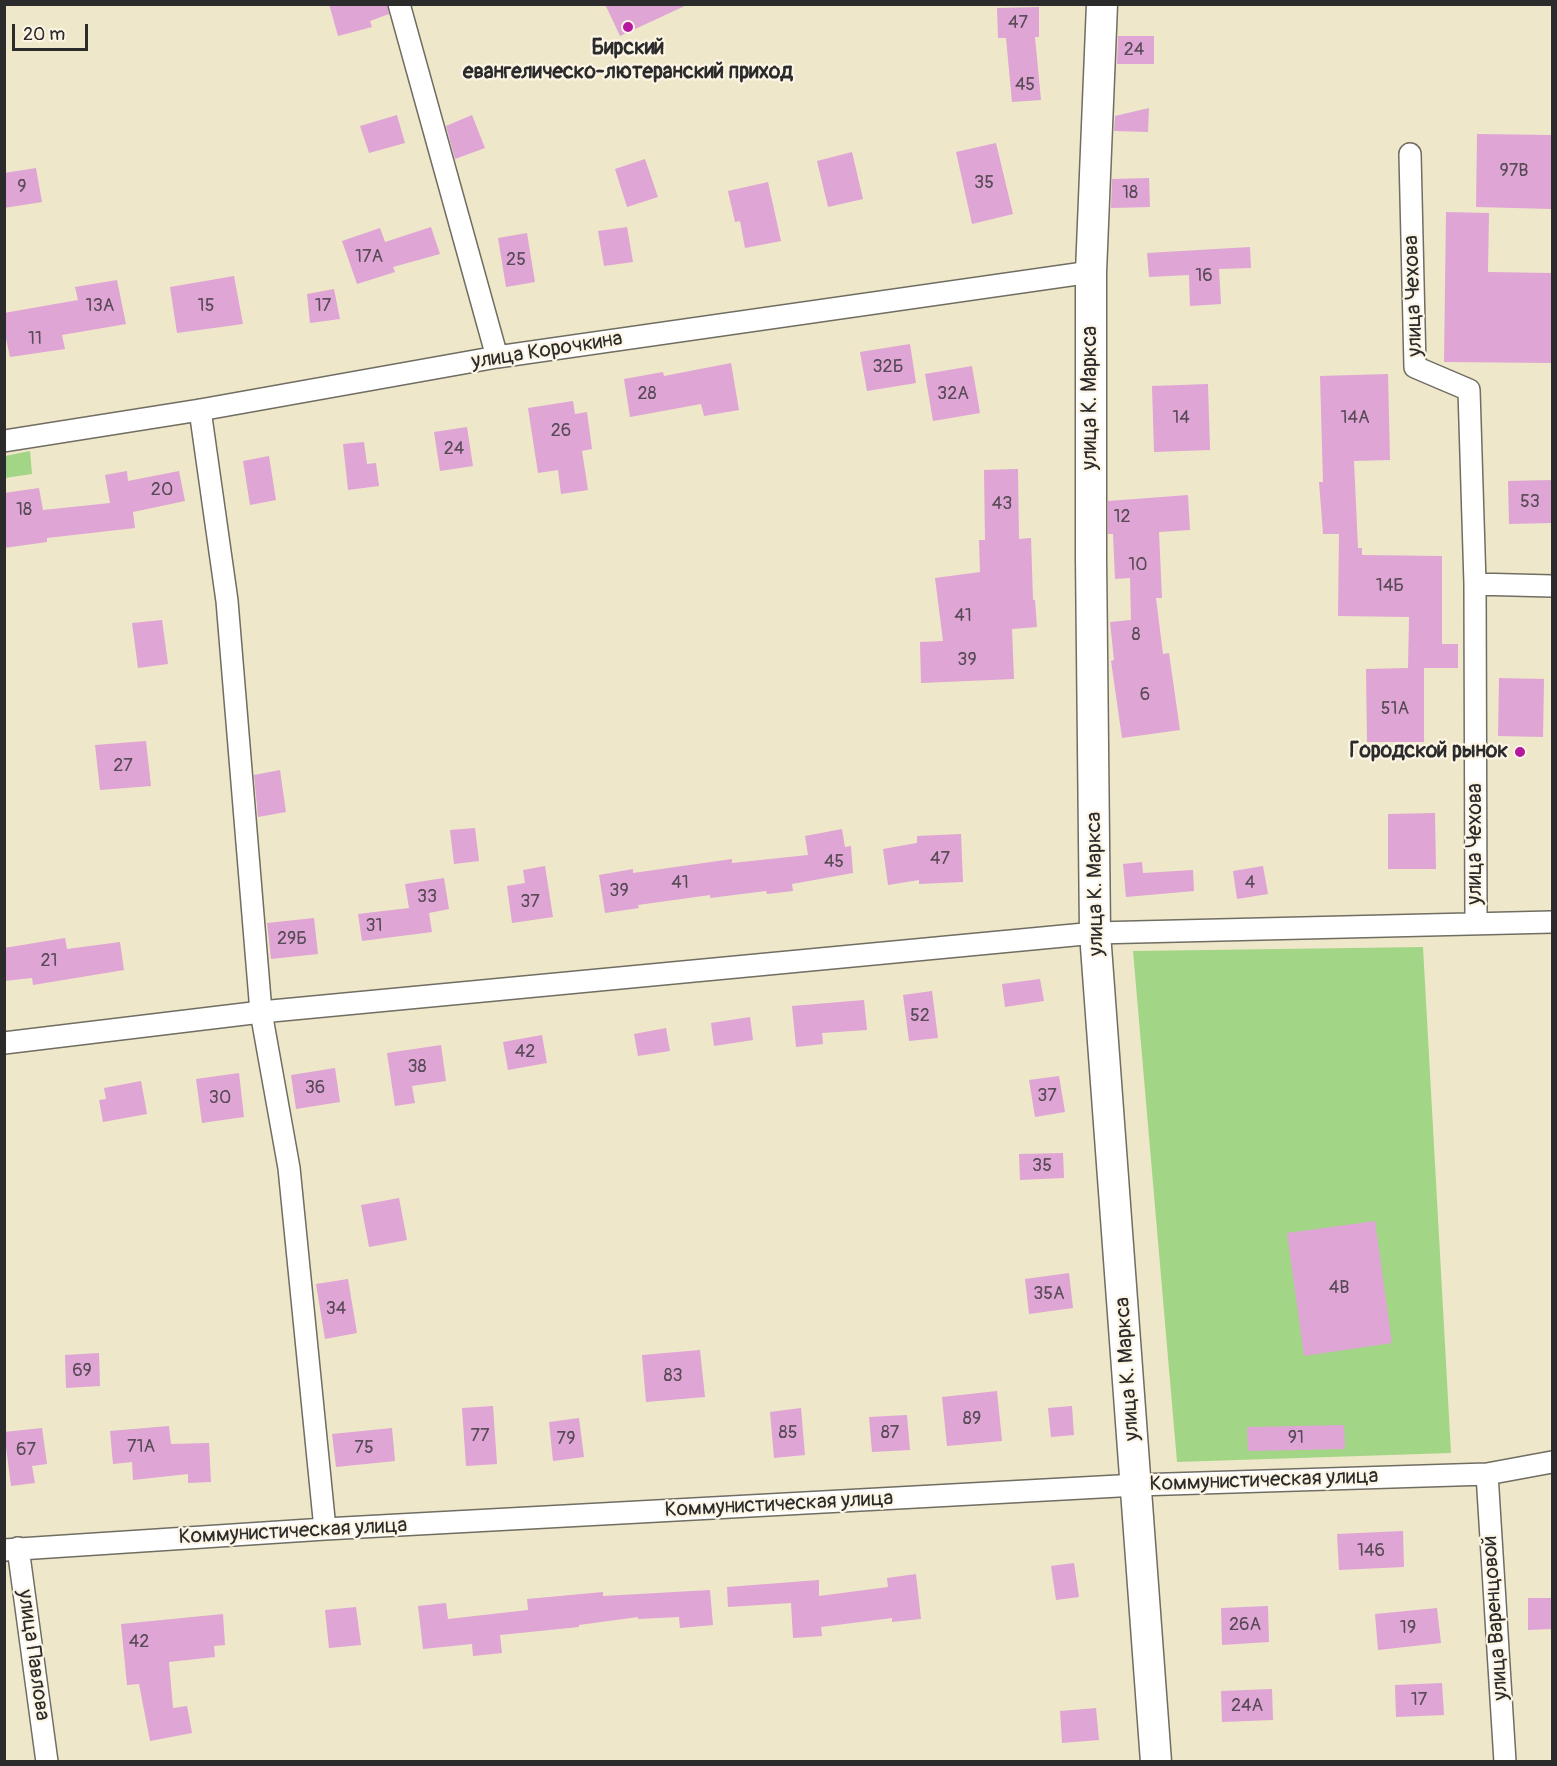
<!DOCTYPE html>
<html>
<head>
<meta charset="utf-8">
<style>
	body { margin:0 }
	#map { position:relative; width:1557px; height:1766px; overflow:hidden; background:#efe7c9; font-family:Pangolin,sans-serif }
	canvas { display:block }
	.frame { position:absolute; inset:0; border:6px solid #2b2b2b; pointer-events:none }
	.scale { position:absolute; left:12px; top:24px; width:76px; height:27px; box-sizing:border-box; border:3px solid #2b2b2b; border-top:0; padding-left:8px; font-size:18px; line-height:21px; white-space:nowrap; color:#2b2b2b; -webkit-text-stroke:4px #fcf5e5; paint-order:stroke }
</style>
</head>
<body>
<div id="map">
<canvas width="1557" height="1766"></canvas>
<div class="frame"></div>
<div class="scale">20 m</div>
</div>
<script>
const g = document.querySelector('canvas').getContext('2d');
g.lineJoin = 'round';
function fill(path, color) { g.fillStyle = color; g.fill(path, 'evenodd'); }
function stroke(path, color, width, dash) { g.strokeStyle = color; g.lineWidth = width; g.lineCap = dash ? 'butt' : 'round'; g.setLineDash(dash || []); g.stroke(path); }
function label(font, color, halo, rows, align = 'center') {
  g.font = font + ' Pangolin,sans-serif'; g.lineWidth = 4.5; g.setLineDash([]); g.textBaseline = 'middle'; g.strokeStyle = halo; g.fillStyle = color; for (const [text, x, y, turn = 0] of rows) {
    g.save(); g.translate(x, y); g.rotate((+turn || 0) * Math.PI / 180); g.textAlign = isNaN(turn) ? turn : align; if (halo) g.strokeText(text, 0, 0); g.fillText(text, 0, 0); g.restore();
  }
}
fill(new Path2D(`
	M 30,451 L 32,474 L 5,478 L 5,456 Z
	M 1423,947 L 1451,1453 L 1177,1462 L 1133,951 Z`), '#a2d686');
fill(new Path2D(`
	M 329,4 L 387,4 L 389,14 L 370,21 L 372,27 L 338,36 Z
	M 605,4 L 689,4 L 620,36 Z
	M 1039,7 L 1039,37 L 1035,37 L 1041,100 L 1012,102 L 1006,38 L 998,38 L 997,8 Z
	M 1118,36 L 1154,36 L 1154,64 L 1117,64 Z
	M 1149,108 L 1148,132 L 1114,131 L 1115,116 Z
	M 397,115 L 405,143 L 369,153 L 360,126 Z
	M 472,115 L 485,148 L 455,159 L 446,126 Z
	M 1477,134 L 1552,135 L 1552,209 L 1476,207 Z
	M 996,143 L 1013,214 L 972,224 L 956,152 Z
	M 852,152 L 863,199 L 828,207 L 817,161 Z
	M 645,159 L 658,197 L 627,207 L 615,169 Z
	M 36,168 L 42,202 L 4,208 L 4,173 Z
	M 1149,178 L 1150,207 L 1111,208 L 1112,179 Z
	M 768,182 L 781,241 L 745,248 L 740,221 L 735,222 L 728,191 Z
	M 1446,212 L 1489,213 L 1488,272 L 1552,273 L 1552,363 L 1444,362 Z
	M 431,227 L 440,254 L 393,267 L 395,272 L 357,284 L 342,241 L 380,228 L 385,242 Z
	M 627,227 L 633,262 L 604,266 L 598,231 Z
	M 527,233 L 535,282 L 506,287 L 498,238 Z
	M 1250,247 L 1251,268 L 1219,269 L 1221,304 L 1190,306 L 1189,275 L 1149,277 L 1147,253 Z
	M 234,276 L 243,324 L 177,333 L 170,287 Z
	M 117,280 L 126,324 L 62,335 L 65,349 L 10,357 L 4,329 L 4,313 L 78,300 L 75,287 Z
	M 334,289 L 340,319 L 310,323 L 307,294 Z
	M 910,344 L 916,383 L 867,391 L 860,352 Z
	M 731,363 L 739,410 L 704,416 L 701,404 L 630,417 L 624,379 L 663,372 L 664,376 Z
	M 972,366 L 980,413 L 933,421 L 925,374 Z
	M 1388,374 L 1390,460 L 1354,461 L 1358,548 L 1362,548 L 1362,555 L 1442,556 L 1442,644 L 1458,644 L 1458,668 L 1424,668 L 1424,742 L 1367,742 L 1366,669 L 1408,668 L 1409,617 L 1338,616 L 1339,534 L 1323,534 L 1319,482 L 1323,482 L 1320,376 Z
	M 1208,384 L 1210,450 L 1154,452 L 1152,386 Z
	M 573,401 L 575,414 L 587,412 L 592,449 L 582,451 L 588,490 L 561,494 L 558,470 L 538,473 L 528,408 Z
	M 467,427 L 473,466 L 440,471 L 434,432 Z
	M 364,442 L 367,464 L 376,463 L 379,486 L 348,490 L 343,444 Z
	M 269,456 L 276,500 L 250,505 L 243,461 Z
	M 1018,469 L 1019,539 L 1031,538 L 1033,600 L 1035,600 L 1037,627 L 1012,629 L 1014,679 L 921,683 L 920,642 L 943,641 L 935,578 L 980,572 L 979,540 L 985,540 L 984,470 Z
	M 127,471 L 128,481 L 179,471 L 185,501 L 133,512 L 135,528 L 47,538 L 47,542 L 4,548 L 4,493 L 39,488 L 43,510 L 110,503 L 105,475 Z
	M 1552,480 L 1552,523 L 1509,524 L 1508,481 Z
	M 1188,495 L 1190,530 L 1159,532 L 1162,598 L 1156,598 L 1163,654 L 1169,653 L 1180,730 L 1122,738 L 1111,661 L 1114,660 L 1110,622 L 1131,620 L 1130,578 L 1115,579 L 1113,534 L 1108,534 L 1108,501 Z
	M 162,620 L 168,664 L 138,668 L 132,623 Z
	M 1499,678 L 1544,679 L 1543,737 L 1498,736 Z
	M 146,741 L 151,786 L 100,790 L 95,745 Z
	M 280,770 L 286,812 L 258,817 L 254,775 Z
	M 1435,813 L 1436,869 L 1388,869 L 1388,814 Z
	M 475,828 L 479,861 L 454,864 L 450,830 Z
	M 842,829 L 845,847 L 851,846 L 853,873 L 792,884 L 793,891 L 767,894 L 766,891 L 710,898 L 710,895 L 638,905 L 639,908 L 605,913 L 599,875 L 633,869 L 633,873 L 732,859 L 732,863 L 808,855 L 805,836 Z
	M 961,834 L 963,882 L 919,884 L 919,880 L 888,885 L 883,849 L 917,843 L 917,836 Z
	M 1142,862 L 1143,873 L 1193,870 L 1194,891 L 1126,897 L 1123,864 Z
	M 545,866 L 553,917 L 512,923 L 507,886 L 525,883 L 523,870 Z
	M 1263,866 L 1268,894 L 1237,899 L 1233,871 Z
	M 444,878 L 449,909 L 429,913 L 432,932 L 362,941 L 358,914 L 409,908 L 405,884 Z
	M 314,918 L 318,954 L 271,959 L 267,923 Z
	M 65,938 L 67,949 L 120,942 L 124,970 L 33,985 L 32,978 L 4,981 L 4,948 Z
	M 1040,979 L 1044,1001 L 1005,1007 L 1002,984 Z
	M 932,991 L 938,1038 L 909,1041 L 903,995 Z
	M 864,1000 L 867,1030 L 822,1033 L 823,1044 L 796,1047 L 792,1006 Z
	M 750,1017 L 753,1040 L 714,1046 L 711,1023 Z
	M 666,1028 L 670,1051 L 638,1056 L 634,1034 Z
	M 542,1035 L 547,1063 L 508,1070 L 503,1042 Z
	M 441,1045 L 446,1081 L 412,1086 L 415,1103 L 395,1106 L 387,1053 Z
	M 335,1068 L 340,1102 L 296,1109 L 291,1075 Z
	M 239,1073 L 244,1117 L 202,1123 L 196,1079 Z
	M 1059,1076 L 1065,1112 L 1035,1117 L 1029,1080 Z
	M 141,1081 L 147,1114 L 103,1122 L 99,1100 L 106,1099 L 104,1088 Z
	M 1063,1153 L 1064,1178 L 1020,1180 L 1019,1154 Z
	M 399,1198 L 407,1240 L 369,1247 L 361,1205 Z
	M 1375,1221 L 1392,1343 L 1304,1356 L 1287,1233 Z
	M 1069,1273 L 1073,1308 L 1029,1314 L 1025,1279 Z
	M 348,1279 L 357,1333 L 325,1339 L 316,1284 Z
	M 700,1350 L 705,1397 L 646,1402 L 642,1355 Z
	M 99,1353 L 100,1386 L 66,1388 L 65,1355 Z
	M 997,1391 L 1002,1441 L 947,1446 L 942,1397 Z
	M 493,1406 L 497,1464 L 466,1466 L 462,1408 Z
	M 1072,1406 L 1074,1435 L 1051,1437 L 1048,1408 Z
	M 801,1408 L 805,1455 L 774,1458 L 770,1412 Z
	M 907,1415 L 910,1450 L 872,1452 L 869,1417 Z
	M 579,1418 L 584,1457 L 553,1461 L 549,1422 Z
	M 1344,1425 L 1345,1449 L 1248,1451 L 1247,1427 Z
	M 169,1426 L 171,1444 L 209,1443 L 211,1482 L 188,1483 L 188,1474 L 133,1480 L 132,1462 L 113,1464 L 110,1431 Z
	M 42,1428 L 47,1464 L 32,1466 L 35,1483 L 11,1486 L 4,1432 Z
	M 392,1428 L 395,1461 L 336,1467 L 332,1434 Z
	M 1403,1531 L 1404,1567 L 1339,1570 L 1337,1534 Z
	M 1074,1563 L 1079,1597 L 1056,1600 L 1051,1566 Z
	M 916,1574 L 921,1619 L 892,1622 L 892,1618 L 821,1627 L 822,1636 L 793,1638 L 791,1603 L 728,1607 L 727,1587 L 819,1580 L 819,1596 L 888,1587 L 887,1578 Z
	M 710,1590 L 713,1625 L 680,1628 L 679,1617 L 638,1619 L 638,1617 L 579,1625 L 579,1627 L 500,1635 L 502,1653 L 473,1656 L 472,1644 L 423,1649 L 418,1606 L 446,1603 L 448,1619 L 528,1610 L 527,1599 L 603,1592 L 603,1596 Z
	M 1528,1598 L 1552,1598 L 1552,1629 L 1528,1630 Z
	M 1268,1606 L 1269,1642 L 1222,1645 L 1221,1608 Z
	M 356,1607 L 361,1645 L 329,1648 L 325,1610 Z
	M 1437,1608 L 1441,1643 L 1378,1650 L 1375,1614 Z
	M 223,1614 L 225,1645 L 214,1646 L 215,1657 L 169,1662 L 173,1708 L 187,1706 L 192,1733 L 150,1741 L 139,1684 L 127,1685 L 121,1624 Z
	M 1442,1683 L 1444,1715 L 1396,1717 L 1395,1685 Z
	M 1272,1689 L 1273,1720 L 1222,1722 L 1221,1691 Z
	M 1096,1708 L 1099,1740 L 1062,1743 L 1060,1711 Z`), '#dea5d5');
const street = new Path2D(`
	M 399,4 L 497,357
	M 1410,154 L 1415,367 L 1469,390 L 1475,584
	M 200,410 L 227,601 L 261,1012 L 289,1168 L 325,1529
	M 4,441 L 200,410 L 497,357 L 1091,272
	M 1476,923 L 1475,584 L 1552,586
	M 4,1043 L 261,1012 L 1095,933 L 1552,922
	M 1487,1474 L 1505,1762
	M 18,1548 L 47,1762
	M 4,1550 L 325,1529 L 1137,1485 L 1487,1474 L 1552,1462`);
const secondary = new Path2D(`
	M 1102,4 L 1091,272 L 1091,558 L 1095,933 L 1156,1762`);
stroke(street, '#706d62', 24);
stroke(secondary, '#706d62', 33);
stroke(street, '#fff', 21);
stroke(secondary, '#fff', 30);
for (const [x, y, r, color] of [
	[628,27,6,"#b5179e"],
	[1520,752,6,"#b5179e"]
]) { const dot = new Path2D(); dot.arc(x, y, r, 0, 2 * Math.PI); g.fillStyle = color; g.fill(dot); stroke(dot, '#fcf5e5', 2); }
label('18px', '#584a56', null, [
	["47",1018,23],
	["24",1134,50],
	["45",1025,85],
	["97В",1514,171],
	["35",984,183],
	["9",22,187],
	["18",1130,193],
	["17А",369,257],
	["25",516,260],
	["16",1204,276],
	["13А",100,306],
	["15",206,306],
	["17",323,306],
	["11",35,339],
	["32Б",888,367],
	["28",647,394],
	["32А",953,394],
	["14",1181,418],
	["14А",1355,418],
	["26",561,431],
	["24",454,449],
	["20",162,490],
	["53",1530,502],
	["43",1002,504],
	["18",24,510],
	["12",1122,517],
	["10",1138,565],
	["14Б",1390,586],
	["41",963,616],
	["8",1136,635],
	["39",967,660],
	["6",1145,695],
	["51А",1395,709],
	["27",123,766],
	["47",940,859],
	["45",834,862],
	["41",680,883],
	["4",1250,883],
	["39",619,891],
	["33",427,897],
	["37",530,902],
	["31",374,926],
	["29Б",292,939],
	["21",49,961],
	["52",920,1016],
	["42",525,1052],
	["38",417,1067],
	["36",315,1088],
	["37",1047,1096],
	["30",220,1098],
	["35",1042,1166],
	["4В",1339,1288],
	["35А",1049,1294],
	["34",336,1309],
	["69",82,1371],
	["83",673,1376],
	["89",972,1419],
	["85",788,1433],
	["87",890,1433],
	["77",480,1436],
	["91",1296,1438],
	["79",566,1439],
	["71А",141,1447],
	["75",364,1448],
	["67",26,1450],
	["146",1371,1551],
	["26А",1245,1625],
	["19",1408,1628],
	["42",139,1642],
	["17",1419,1700],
	["24А",1247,1706]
]);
label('bold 21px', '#2b2b2b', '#fcf5e5', [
	["Бирский",628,49],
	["евангелическо-лютеранский приход",628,73],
	["Городской рынок",1508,752,"right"]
]);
label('21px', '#2b2b2b', '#fcf5e5', [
	["улица Чехова",1414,296,-92],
	["улица Корочкина",547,351,-9],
	["улица К. Маркса",1091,398,-90],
	["улица Чехова",1476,844,-90],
	["улица К. Маркса",1096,884,-91],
	["улица К. Маркса",1128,1369,-94],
	["Коммунистическая улица",1264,1481,-2],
	["Коммунистическая улица",779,1505,-3],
	["Коммунистическая улица",293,1532,-3],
	["улица Варенцовой",1496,1618,-94],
	["улица Павлова",33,1655,82]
]);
</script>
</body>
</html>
